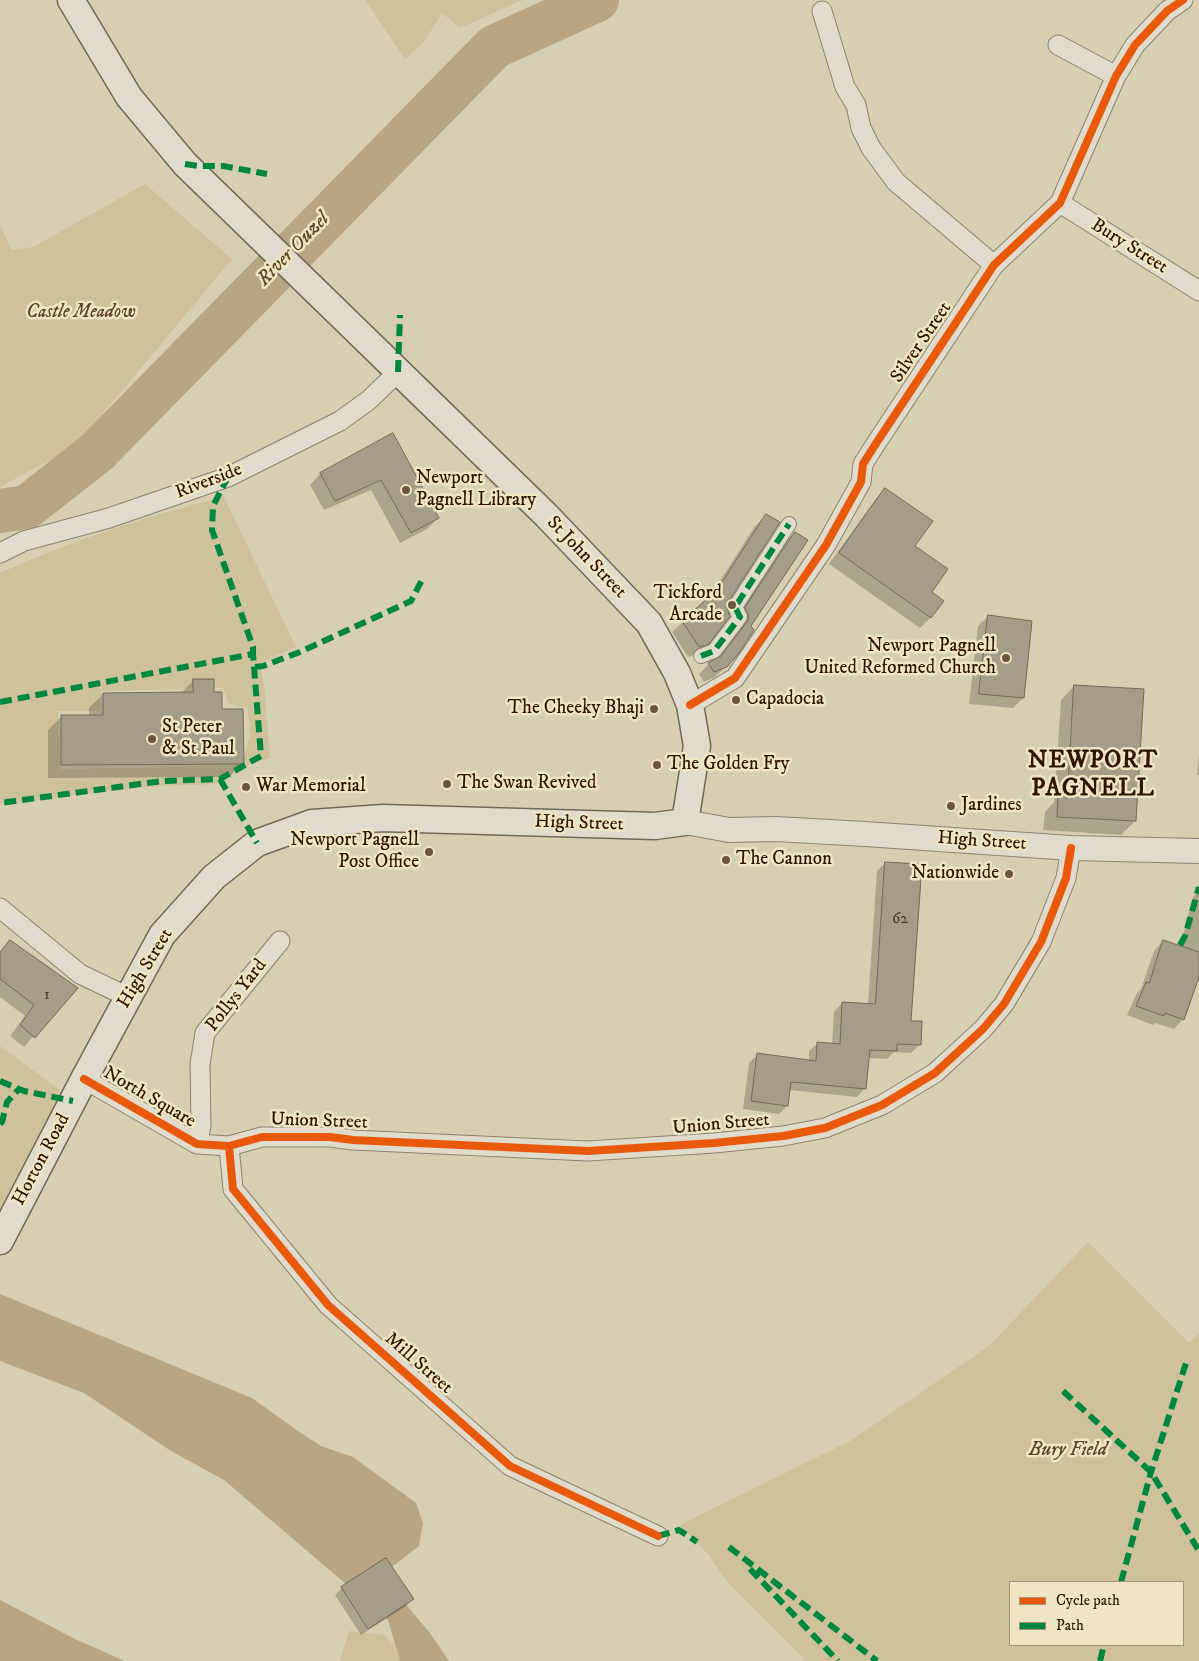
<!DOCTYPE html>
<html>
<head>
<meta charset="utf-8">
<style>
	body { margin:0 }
	#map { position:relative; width:1199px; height:1661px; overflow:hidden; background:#d8cfb2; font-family:"IM FELL DW Pica",serif }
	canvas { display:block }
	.legend { position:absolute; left:1009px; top:1581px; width:175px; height:65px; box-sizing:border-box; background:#efe5c3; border:1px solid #a39175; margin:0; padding:6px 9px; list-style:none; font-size:15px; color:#301300 }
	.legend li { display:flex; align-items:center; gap:10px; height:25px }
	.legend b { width:25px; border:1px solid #a39175 }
</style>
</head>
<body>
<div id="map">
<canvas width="1199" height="1661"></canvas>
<ul class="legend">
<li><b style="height:6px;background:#e8590c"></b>Cycle path</li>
<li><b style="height:6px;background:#00873e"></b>Path</li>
</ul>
</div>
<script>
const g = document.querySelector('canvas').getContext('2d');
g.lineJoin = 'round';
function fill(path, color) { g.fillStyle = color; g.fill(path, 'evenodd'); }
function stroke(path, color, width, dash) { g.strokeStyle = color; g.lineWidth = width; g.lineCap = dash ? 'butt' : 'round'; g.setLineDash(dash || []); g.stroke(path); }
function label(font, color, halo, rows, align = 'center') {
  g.font = font + ' "IM FELL DW Pica",serif'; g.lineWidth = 5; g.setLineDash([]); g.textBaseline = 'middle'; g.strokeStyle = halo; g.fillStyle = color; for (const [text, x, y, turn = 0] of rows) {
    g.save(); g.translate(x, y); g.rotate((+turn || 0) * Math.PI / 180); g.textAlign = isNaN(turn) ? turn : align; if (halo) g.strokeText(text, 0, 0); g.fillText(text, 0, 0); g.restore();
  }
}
fill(new Path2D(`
	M 365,0 L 522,0 L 460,28 L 442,13 L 424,42 L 405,59 Z
	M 145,184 L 232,259 L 76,446 L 0,487 L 0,224 L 11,250 L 33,247 Z
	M 224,497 L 296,647 L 259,663 L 264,684 L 270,758 L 252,763 L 217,784 L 158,786 L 83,794 L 0,805 L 0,573 C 73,540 147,516 224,497 ZM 223,688 L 229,704 L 248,708 L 250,735 L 243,761 L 230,766 L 60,769 L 58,711 L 100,711 L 101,691 Z
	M 0,1046 L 61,1091 L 0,1217 Z
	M 1088,1242 L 1189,1343 L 1199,1334 L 1199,1661 L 806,1661 L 729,1584 L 707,1553 L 680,1525 L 850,1441 L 989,1346 ZM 1010,1582 L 1183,1582 L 1183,1645 L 1010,1645 Z
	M 349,1631 L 385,1635 L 395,1646 L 400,1661 L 340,1661 Z`), '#cfc19a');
fill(new Path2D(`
	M 0,1294 L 252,1398 L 298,1431 L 321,1446 L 353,1457 L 416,1503 L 423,1523 L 419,1546 L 388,1570 L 403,1601 L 430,1633 L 449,1661 L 400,1661 L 388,1620 L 224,1480 L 171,1451 L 84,1393 L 0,1361 Z
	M 0,1600 L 77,1640 L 125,1661 L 0,1661 Z`), '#b7a681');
fill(new Path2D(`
	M 392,434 L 438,518 L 427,529 L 400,543 L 371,490 L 324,510 L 310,485 L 320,474 Z
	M 885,489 L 914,546 L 930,592 L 942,601 L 930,618 L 920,628 L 829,564 L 875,500 Z
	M 766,516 L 708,643 L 697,654 L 688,657 L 672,632 L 709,598 L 755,526 Z
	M 795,533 L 750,626 L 726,666 L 715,677 L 704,682 L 699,674 L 709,664 L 718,659 L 737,634 L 739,628 L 735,619 L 784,544 Z
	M 988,616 L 1023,698 L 1013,708 L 969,704 L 978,626 Z
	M 193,681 L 213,693 L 242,763 L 229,777 L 48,778 L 48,730 L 62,716 L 89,716 L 89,708 L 103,694 L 181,693 Z
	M 1074,686 L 1135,821 L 1121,835 L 1043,830 L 1045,812 L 1054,802 L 1061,700 Z
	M 1199,755 L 1199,775 L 1197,775 Z
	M 885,863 L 909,1022 L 920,1044 L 911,1053 L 894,1052 L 887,1059 L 868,1058 L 865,1088 L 857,1097 L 789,1090 L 787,1106 L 779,1114 L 743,1109 L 749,1063 L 758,1054 L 809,1061 L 809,1051 L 818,1043 L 832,1044 L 834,1012 L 842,1003 L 868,1004 L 877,871 Z
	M 1199,891 L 1199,973 L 1183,1019 L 1174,1029 L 1155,1023 L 1153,1025 L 1127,1015 L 1137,993 L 1141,989 L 1154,951 L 1163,941 L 1180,947 L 1193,897 Z
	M 10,941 L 76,988 L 24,1047 L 10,1036 L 25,1016 L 0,997 L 0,951 Z
	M 342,1588 L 413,1599 L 406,1606 L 361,1635 L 335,1595 Z`), '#0003');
stroke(new Path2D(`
	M 0,511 L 27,507 L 97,452 L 494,47 L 597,0`), '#b7a681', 44);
const building = new Path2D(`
	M 393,433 L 439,518 L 411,533 L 381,480 L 335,501 L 320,473 Z
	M 885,488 L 933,521 L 915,546 L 948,569 L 932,592 L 944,601 L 931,618 L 839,553 Z
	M 766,514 L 780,522 L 728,602 L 726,607 L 730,616 L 709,644 L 699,647 L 682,621 L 717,590 Z
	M 795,532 L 808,540 L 751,626 L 754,630 L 739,653 L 727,667 L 714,672 L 708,663 L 721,656 L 747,622 L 749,617 L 745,608 Z
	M 988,615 L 1032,621 L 1024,698 L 979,694 Z
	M 193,679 L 214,679 L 214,692 L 222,692 L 222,709 L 243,709 L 244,764 L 61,765 L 61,715 L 103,715 L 103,693 L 193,692 Z
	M 1074,685 L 1144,689 L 1136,821 L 1057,817 L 1058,796 L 1067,797 Z
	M 885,862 L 922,864 L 911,1021 L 922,1021 L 921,1045 L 897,1044 L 897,1051 L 870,1050 L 866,1089 L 791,1082 L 788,1106 L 751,1101 L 757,1053 L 816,1061 L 817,1042 L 840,1044 L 842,1002 L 875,1004 Z
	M 10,940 L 78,988 L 35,1038 L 20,1025 L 34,1005 L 0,979 L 0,953 Z
	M 1163,940 L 1199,952 L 1199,977 L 1184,1020 L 1165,1013 L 1164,1016 L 1136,1006 L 1146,982 L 1149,983 Z
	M 386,1558 L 414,1599 L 368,1629 L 341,1587 Z`);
fill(building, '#a59d89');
stroke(building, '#736959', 1);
const pedestrian = new Path2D(`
	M 701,656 L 714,651 L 740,617 L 735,607 L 789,524`);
const minor = new Path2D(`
	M 822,11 L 845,87 L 856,105 L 861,128 L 871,148 L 896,182 L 994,265
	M 1058,45 L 1116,76
	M 1060,203 L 1199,291
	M 0,553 L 24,541 L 109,518 L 228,477 L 340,421 L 369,400 L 398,372
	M 690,705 L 735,678 L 826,545 L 861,482 L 863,464 L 875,445 L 994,265 L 1060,203 L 1116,76 L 1135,45 L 1167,11 L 1183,0
	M 0,908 L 80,974 L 128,997
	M 84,1079 L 197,1144 L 229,1146 L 262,1137 L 330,1137 L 353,1140 L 588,1151 L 714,1143 L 783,1136 L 825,1128 L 882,1105 L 935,1073 L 983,1029 L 1004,1004 L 1041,942 L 1066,878 L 1071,848
	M 197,1144 L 201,1126 L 200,1064 L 205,1033 L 280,941
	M 229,1146 L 233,1189 L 328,1305 L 510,1466 L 658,1536`);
const tertiary = new Path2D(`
	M 685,822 L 729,830 L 776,829 L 865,834 L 1071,848 L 1199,851`);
const secondary = new Path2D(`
	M 0,1241 L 84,1079 L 162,935 L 214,877 L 257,843 L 312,823 L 383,818 L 655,826 L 685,822 L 697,746 L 690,705 L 677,673 L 649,623 L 546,515 L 185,164 L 129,97 L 71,0`);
stroke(pedestrian, '#8c8370', 16);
stroke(minor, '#8c8370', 21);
stroke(tertiary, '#8c8370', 26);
stroke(secondary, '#736959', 29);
stroke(pedestrian, '#e0dbcc', 14);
stroke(minor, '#e0dbcc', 19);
stroke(tertiary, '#e0dbcc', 24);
stroke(secondary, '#e0dbcc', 26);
stroke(new Path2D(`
	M 185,164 L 198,166 L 223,166 L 267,174
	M 398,372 L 400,315
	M 228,477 L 213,506 L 212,530 L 253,647 L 253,654
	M 701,656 L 714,651 L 740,617 L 735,607 L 789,524
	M 255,667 L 263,666 L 300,652 L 411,601 L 423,578
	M 0,702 L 253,654 L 261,756 L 220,779 L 162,781 L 0,803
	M 220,779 L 257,843
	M 1180,945 L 1185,936 L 1199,887
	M 0,1081 L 24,1091 L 73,1101
	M 0,1124 L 2,1122 L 7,1102 L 19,1089
	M 1063,1391 L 1151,1472 L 1199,1551
	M 658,1536 L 679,1530 L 697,1542
	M 729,1547 L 877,1661
	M 750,1569 L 838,1661
	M 1121,1582 L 1151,1472 L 1187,1360
	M 1100,1661 L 1104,1645`), '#00873e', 6, [12, 6]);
stroke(new Path2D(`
	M 690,705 L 735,678 L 826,545 L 861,482 L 863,464 L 875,445 L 994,265 L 1060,203 L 1116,76 L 1135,45 L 1167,11 L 1183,0
	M 84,1079 L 197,1144 L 229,1146 L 262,1137 L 330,1137 L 353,1140 L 588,1151 L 714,1143 L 783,1136 L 825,1128 L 882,1105 L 935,1073 L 983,1029 L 1004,1004 L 1041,942 L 1066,878 L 1071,848
	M 229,1146 L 233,1189 L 328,1305 L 510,1466 L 658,1536`), '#e8590c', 8);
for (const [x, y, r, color] of [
	[406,490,5,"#6b553e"],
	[732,605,5,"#6b553e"],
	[1006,658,5,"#6b553e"],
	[736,700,5,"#6b553e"],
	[654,709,5,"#6b553e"],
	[152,739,5,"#6b553e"],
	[657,765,5,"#6b553e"],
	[447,784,5,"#6b553e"],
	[246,787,5,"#6b553e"],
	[951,806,5,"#6b553e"],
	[429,852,5,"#6b553e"],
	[726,860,5,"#6b553e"],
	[1009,874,5,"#6b553e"]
]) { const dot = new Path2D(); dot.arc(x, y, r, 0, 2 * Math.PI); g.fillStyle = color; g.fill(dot); stroke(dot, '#efe5c3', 2); }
label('16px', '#4d3622', null, [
	["62",900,920],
	["1",47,996]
]);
label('19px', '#301300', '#efe5c3', [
	["Bury Street",1129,247,32],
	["Silver Street",922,343,-56],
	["Riverside",209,482,-21],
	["St John Street",586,558,46],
	["High Street",579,824,2],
	["High Street",982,842,4],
	["High Street",146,969,-59],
	["Pollys Yard",237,996,-52],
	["North Square",149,1098,30],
	["Union Street",319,1122,2],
	["Union Street",721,1125,-5],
	["Horton Road",42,1160,-62],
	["Mill Street",418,1364,41]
]);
label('italic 19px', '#5e4428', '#efe5c3', [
	["Castle Meadow",81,313],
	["Bury Field",1068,1451]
]);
label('19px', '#301300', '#efe5c3', [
	["Newport",416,479],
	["Pagnell Library",416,501],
	["Tickford",722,594,"right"],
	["Arcade",722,616,"right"],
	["Newport Pagnell",996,647,"right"],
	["United Reformed Church",996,669,"right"],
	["Capadocia",746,700],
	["The Cheeky Bhaji",644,709,"right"],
	["St Peter",162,728],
	["& St Paul",162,750],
	["The Golden Fry",667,765],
	["The Swan Revived",457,784],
	["War Memorial",256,787],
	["Jardines",961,806],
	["Newport Pagnell",419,841,"right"],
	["Post Office",419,863,"right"],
	["The Cannon",736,860],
	["Nationwide",999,874,"right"]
], 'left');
label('italic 20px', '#60472b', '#efe5c3', [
	["River Ouzel",294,250,-46]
]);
g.letterSpacing = '1px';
label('bold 24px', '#301300', '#efe5c3', [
	["NEWPORT",1093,762],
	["PAGNELL",1093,790]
]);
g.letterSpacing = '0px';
</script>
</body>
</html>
